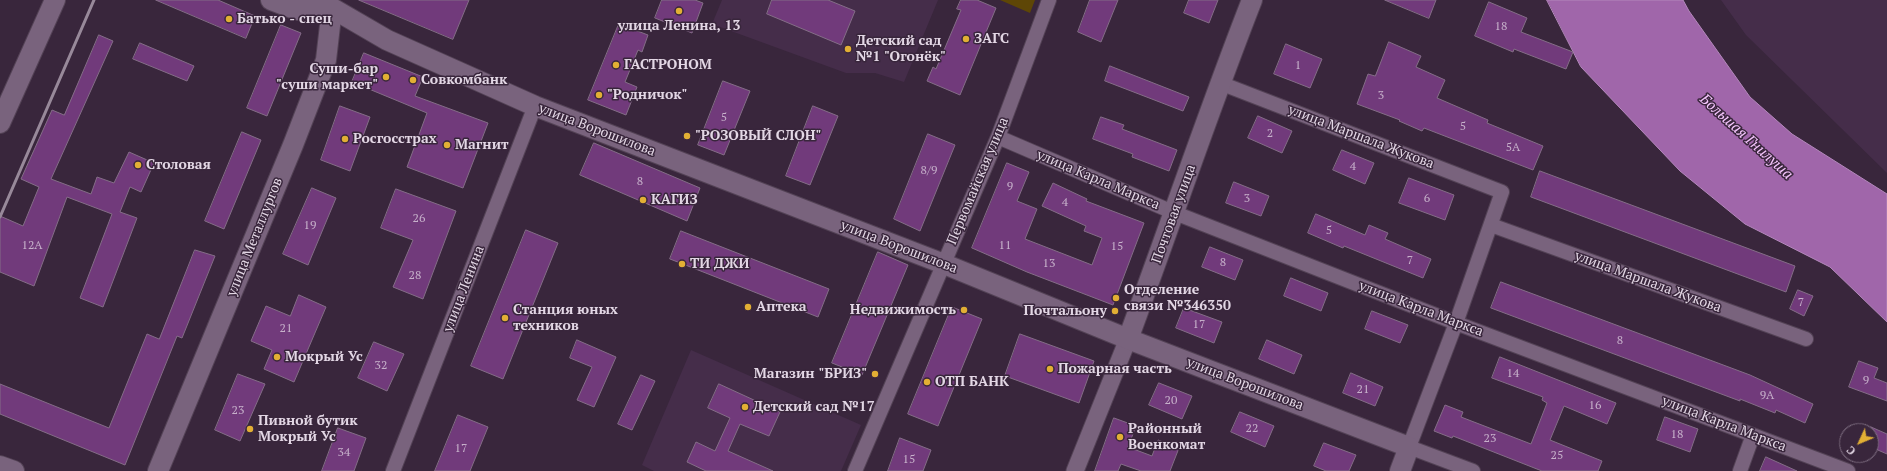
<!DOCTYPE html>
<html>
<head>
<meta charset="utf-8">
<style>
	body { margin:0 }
	#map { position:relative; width:1887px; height:471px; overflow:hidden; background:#39263c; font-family:"PT Serif",serif }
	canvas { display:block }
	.north { position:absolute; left:1839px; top:423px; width:40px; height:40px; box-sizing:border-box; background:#39263c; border:1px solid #7d6d80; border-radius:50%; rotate:226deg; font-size:11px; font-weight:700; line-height:16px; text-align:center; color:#e3d7e5 }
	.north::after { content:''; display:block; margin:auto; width:14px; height:18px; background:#e2af34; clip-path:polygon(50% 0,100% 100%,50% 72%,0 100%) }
</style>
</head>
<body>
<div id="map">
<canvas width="1887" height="471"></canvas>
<div class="north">С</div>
</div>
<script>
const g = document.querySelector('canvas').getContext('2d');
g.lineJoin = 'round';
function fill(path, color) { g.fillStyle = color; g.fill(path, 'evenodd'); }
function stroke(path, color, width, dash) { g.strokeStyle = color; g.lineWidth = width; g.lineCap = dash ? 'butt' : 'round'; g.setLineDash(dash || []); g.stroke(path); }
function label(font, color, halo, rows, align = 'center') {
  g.font = font + ' "PT Serif",serif'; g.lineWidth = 3; g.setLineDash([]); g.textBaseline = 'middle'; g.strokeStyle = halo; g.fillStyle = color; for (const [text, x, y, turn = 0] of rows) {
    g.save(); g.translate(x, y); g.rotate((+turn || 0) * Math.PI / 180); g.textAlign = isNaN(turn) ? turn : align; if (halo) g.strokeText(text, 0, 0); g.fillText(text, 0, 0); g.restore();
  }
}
fill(new Path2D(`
	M 722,0 L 938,0 L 904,82 L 875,73 L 846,73 L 712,24 Z
	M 1721,0 L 1887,0 L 1887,173 L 1746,35 Z
	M 691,350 L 861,425 L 841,471 L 654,471 L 642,465 Z`), '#452d4a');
fill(new Path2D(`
	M 1000,0 L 1035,0 L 1030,13 Z`), '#5e4606');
const water = new Path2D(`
	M 1547,0 L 1683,0 L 1689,11 L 1750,97 L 1792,134 L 1887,194 L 1887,322 L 1830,267 L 1745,224 L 1680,171 L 1581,67 Z`);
fill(water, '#a066aa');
stroke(water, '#b488bc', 1);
const building = new Path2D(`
	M 156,0 L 218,0 L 255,16 L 246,38 Z
	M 359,0 L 469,0 L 453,39 Z
	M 662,0 L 695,0 L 703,3 L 692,33 L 655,18 Z
	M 772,0 L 828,0 L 855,11 L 841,45 L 767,14 Z
	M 961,0 L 977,0 L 996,8 L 960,95 L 927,81 L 933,67 L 936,69 L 961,10 L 957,9 Z
	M 1090,0 L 1118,0 L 1101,42 L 1078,32 Z
	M 1189,0 L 1218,0 L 1209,23 L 1184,13 Z
	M 1385,0 L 1436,0 L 1429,18 Z
	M 1489,2 L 1527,18 L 1521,32 L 1573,52 L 1566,69 L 1514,49 L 1513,52 L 1475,36 Z
	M 619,24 L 648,35 L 642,52 L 638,50 L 625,82 L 637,87 L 626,115 L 588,100 Z
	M 281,25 L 301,33 L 267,116 L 247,108 Z
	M 99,35 L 113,41 L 51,179 L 91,194 L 97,177 L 114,183 L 129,152 L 154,163 L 141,192 L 130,187 L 120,212 L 137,218 L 103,307 L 80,298 L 112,214 L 67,197 L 34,286 L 0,272 L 0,216 L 23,226 L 39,187 L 21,179 L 52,110 L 64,115 Z
	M 1389,42 L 1421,56 L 1416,67 L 1445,80 L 1437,98 L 1488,120 L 1487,123 L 1543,146 L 1533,170 L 1424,128 L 1422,131 L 1399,121 L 1400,120 L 1357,104 L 1368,74 L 1375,76 Z
	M 140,43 L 194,66 L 187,81 L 133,59 Z
	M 1286,44 L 1322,59 L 1310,88 L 1274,74 Z
	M 364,53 L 423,77 L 415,96 L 488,123 L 463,188 L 407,167 L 427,113 L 352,82 Z
	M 1110,66 L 1189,97 L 1183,111 L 1105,81 Z
	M 723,81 L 750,91 L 724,155 L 698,145 Z
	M 340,106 L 370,117 L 350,171 L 321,160 Z
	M 813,106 L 838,116 L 810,185 L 786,176 Z
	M 1258,116 L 1292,131 L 1282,153 L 1248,138 Z
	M 1101,117 L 1124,125 L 1122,129 L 1177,150 L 1169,171 L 1132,157 L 1133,154 L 1093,139 Z
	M 242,132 L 261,140 L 224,229 L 205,221 Z
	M 928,134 L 955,145 L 920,231 L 894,219 Z
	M 594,143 L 700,188 L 687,221 L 580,175 Z
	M 1342,150 L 1374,163 L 1365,184 L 1333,170 Z
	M 1007,163 L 1029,172 L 1017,201 L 1037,209 L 1025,239 L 1092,265 L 1102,238 L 1084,231 L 1086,226 L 1042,206 L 1053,183 L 1087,199 L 1086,201 L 1144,223 L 1113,305 L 1027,272 L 972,248 Z
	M 1540,171 L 1795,266 L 1786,292 L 1531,197 Z
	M 1409,178 L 1454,195 L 1445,220 L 1399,203 Z
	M 1234,182 L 1269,196 L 1261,216 L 1226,203 Z
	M 312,188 L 336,198 L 308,265 L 283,254 Z
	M 396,189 L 456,211 L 423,299 L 393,287 L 413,240 L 381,228 Z
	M 1316,214 L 1365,235 L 1369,225 L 1388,233 L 1385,239 L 1431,259 L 1423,278 L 1344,246 L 1343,248 L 1308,233 Z
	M 526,230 L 558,243 L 503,379 L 471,366 Z
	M 681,231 L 829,289 L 818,317 L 670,259 Z
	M 1210,247 L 1243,260 L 1235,280 L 1202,267 Z
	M 195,250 L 215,256 L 182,338 L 177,336 L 125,465 L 0,414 L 0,384 L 109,428 L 147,334 L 159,339 Z
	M 878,252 L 908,265 L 862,375 L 832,363 Z
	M 1291,278 L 1328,293 L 1321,311 L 1284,296 Z
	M 1501,282 L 1750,375 L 1813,404 L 1805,423 L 1776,410 L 1775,413 L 1740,399 L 1740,401 L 1491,308 Z
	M 1798,290 L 1813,296 L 1804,316 L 1790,309 Z
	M 299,295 L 326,307 L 294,382 L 264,369 L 272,350 L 251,341 L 266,306 L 290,316 Z
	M 952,307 L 982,319 L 938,426 L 908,414 Z
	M 1184,308 L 1222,322 L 1214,343 L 1176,328 Z
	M 1372,311 L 1408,325 L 1400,343 L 1365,329 Z
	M 1020,334 L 1094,361 L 1079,403 L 1005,376 Z
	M 577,340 L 616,357 L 594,407 L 577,400 L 592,367 L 570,358 Z
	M 1267,340 L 1302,355 L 1294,374 L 1259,359 Z
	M 374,342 L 404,354 L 387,391 L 358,378 Z
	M 1500,357 L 1616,403 L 1607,424 L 1564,406 L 1550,440 L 1602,461 L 1598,471 L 1542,471 L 1453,436 L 1452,438 L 1434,431 L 1445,405 L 1463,412 L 1461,417 L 1531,444 L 1547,403 L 1542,400 L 1543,397 L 1492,378 Z
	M 1859,361 L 1878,368 L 1874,378 L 1887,383 L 1887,401 L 1849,387 Z
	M 1351,373 L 1383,387 L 1375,406 L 1343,393 Z
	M 238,374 L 265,384 L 240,441 L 215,430 Z
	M 641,375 L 655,381 L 632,430 L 618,424 Z
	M 1159,383 L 1192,396 L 1182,419 L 1149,405 Z
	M 719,384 L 780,412 L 769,436 L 740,424 L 728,451 L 773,471 L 706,471 L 687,462 L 696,442 L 715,451 L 730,418 L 708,408 Z
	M 1240,412 L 1274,426 L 1265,447 L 1231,432 Z
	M 458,415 L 488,427 L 470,471 L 435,471 Z
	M 1665,417 L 1698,429 L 1690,452 L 1657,440 Z
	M 1114,418 L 1136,426 L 1128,447 L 1152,456 L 1158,440 L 1179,448 L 1170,471 L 1141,471 L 1121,464 L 1118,471 L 1095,471 Z
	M 1871,427 L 1887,434 L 1887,454 L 1871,447 Z
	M 338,428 L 366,438 L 354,471 L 322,471 Z
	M 900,438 L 931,450 L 923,471 L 888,471 Z
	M 1324,443 L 1356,455 L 1349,471 L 1326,471 L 1314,466 Z
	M 1766,457 L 1797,471 L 1760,471 Z`);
fill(building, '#713a7b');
stroke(building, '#846d87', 1);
const minor = new Path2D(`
	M 1220,83 L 1502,192 L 1456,323 L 1409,447 L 1473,471
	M 998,137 L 1175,213 L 1456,323 L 1848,471
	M 1491,225 L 1806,339
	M 393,471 L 535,106
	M 855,471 L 998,137 L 1049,0
	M 1740,471 L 1753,435`);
const tertiary = new Path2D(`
	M 1075,471 L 1128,339`);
const secondary = new Path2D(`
	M 271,0 L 297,10 L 330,8
	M 313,0 L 332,8 L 387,40 L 535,106 L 944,264 L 1128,339 L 1409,447 L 1400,471
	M 0,123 L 55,0
	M 1128,339 C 1170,226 1208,112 1252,0
	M 0,466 L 14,471
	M 158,471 L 293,145 L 326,60 L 332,8`);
stroke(minor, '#534255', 16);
stroke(tertiary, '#534255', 19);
stroke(secondary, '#534255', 22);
stroke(minor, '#79637d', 14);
stroke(tertiary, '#79637d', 17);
stroke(secondary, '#79637d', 20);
stroke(new Path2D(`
	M 0,217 L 94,0`), '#98899a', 3);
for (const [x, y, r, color] of [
	[679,11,4,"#e2af34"],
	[229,19,4,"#e2af34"],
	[966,39,4,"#e2af34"],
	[848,49,4,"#e2af34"],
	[616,65,4,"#e2af34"],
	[386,77,4,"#e2af34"],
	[413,80,4,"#e2af34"],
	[599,95,4,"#e2af34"],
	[687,136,4,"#e2af34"],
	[345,139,4,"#e2af34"],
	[447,145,4,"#e2af34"],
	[138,165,4,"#e2af34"],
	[643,200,4,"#e2af34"],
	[682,264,4,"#e2af34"],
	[1116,298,4,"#e2af34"],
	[748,307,4,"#e2af34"],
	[964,310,4,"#e2af34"],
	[1115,311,4,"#e2af34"],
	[505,318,4,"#e2af34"],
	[277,357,4,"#e2af34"],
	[1050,369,4,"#e2af34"],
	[875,374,4,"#e2af34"],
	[927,382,4,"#e2af34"],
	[745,407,4,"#e2af34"],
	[250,429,4,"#e2af34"],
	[1120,437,4,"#e2af34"]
]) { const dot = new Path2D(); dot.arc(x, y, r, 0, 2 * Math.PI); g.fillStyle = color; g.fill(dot); stroke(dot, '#39263c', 1.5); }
label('12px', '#c6b0ca', null, [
	["18",1501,27],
	["1",1298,66],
	["3",1381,96],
	["5",724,118],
	["5",1463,127],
	["2",1270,134],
	["5А",1513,148],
	["4",1353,167],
	["8/9",929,171],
	["8",640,182],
	["9",1010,187],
	["3",1247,199],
	["6",1427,199],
	["4",1065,203],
	["26",419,219],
	["19",310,226],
	["5",1329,231],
	["12А",32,246],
	["11",1005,246],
	["15",1117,247],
	["7",1410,261],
	["8",1223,263],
	["13",1049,264],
	["28",415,276],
	["7",1801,303],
	["17",1199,325],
	["21",286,329],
	["8",1620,341],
	["32",381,366],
	["14",1513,374],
	["9",1866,381],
	["21",1363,390],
	["9А",1767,396],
	["20",1171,401],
	["16",1595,406],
	["23",238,411],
	["22",1252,429],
	["18",1677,435],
	["23",1490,439],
	["17",461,449],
	["34",344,453],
	["25",1557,456],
	["15",909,460]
]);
label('bold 14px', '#e3d7e5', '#39263c', [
	["Батько - спец",237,19],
	["улица Ленина, 13",679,26,"center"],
	["ЗАГС",974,39],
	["Детский сад",856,41],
	["№1 \"Огонёк\"",856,57],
	["ГАСТРОНОМ",624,65],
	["Суши-бар",378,69,"right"],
	["\"суши маркет\"",378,85,"right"],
	["Совкомбанк",421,80],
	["\"Родничок\"",607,95],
	["\"РОЗОВЫЙ СЛОН\"",695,136],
	["Росгосстрах",353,139],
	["Магнит",455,145],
	["Столовая",146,165],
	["КАГИЗ",651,200],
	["ТИ ДЖИ",690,264],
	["Отделение",1124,290],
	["связи №346350",1124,306],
	["Аптека",756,307],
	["Станция юных",513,310],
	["техников",513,326],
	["Недвижимость",956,310,"right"],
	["Почтальону",1107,311,"right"],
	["Мокрый Ус",285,357],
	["Пожарная часть",1058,369],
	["Магазин \"БРИЗ\"",867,374,"right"],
	["ОТП БАНК",935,382],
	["Детский сад №17",753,407],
	["Пивной бутик",258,421],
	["Мокрый Ус",258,437],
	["Районный",1128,429],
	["Военкомат",1128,445]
], 'left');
label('14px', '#e3d7e5', '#39263c', [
	["улица Ворошилова",597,130,21],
	["улица Маршала Жукова",1361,137,21],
	["улица Карла Маркса",1098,180,23],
	["Первомайская улица",978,181,-67],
	["Почтовая улица",1174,214,-70],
	["улица Металлургов",255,237,-68],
	["улица Ворошилова",899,247,21],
	["улица Маршала Жукова",1648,282,20],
	["улица Ленина",464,289,-69],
	["улица Карла Маркса",1421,309,21],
	["улица Ворошилова",1245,384,21],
	["улица Карла Маркса",1724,424,21]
]);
label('italic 15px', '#f6c6fe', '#39263c', [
	["Большая Гнилуша",1746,137,42]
]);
</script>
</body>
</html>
